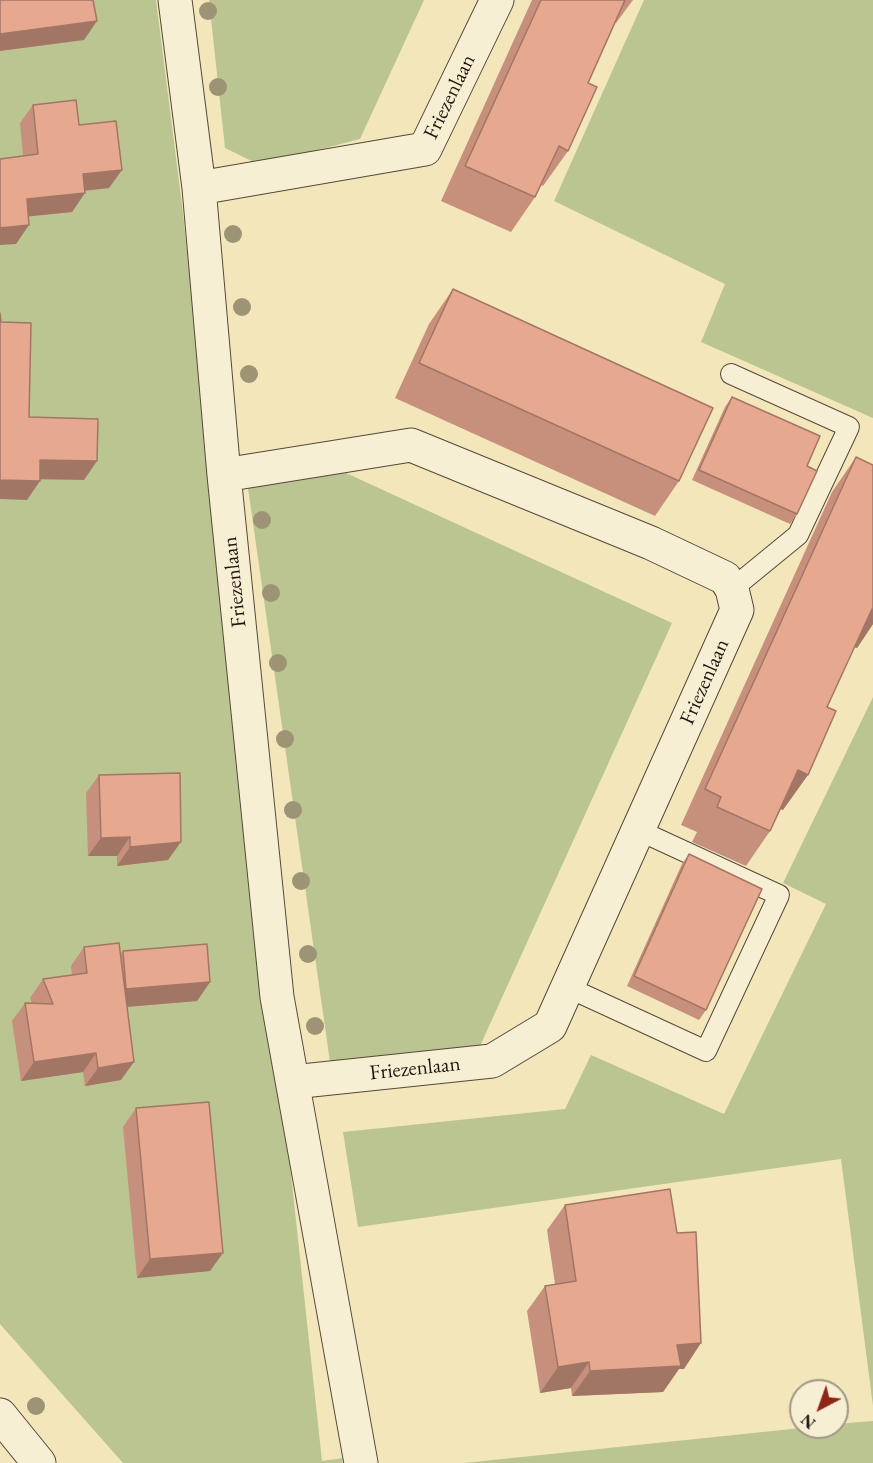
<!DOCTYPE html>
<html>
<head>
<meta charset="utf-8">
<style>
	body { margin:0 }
	#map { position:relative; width:873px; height:1463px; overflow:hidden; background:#f3e6bb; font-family:"EB Garamond",serif }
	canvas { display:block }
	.north { position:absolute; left:789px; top:1379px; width:60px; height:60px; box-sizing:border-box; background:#f7efd3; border:2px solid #a19784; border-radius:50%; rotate:221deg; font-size:16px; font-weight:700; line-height:24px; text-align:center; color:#21130e }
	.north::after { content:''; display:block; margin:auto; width:21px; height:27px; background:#8f2418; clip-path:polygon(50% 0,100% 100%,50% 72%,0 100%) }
</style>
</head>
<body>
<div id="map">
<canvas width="873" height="1463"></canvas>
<div class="north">N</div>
</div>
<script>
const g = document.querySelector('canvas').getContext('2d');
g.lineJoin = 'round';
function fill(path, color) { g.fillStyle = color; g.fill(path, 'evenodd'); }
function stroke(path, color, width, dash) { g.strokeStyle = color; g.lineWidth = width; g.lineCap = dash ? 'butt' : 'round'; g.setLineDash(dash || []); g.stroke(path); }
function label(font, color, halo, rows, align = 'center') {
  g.font = font + ' "EB Garamond",serif'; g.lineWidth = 6; g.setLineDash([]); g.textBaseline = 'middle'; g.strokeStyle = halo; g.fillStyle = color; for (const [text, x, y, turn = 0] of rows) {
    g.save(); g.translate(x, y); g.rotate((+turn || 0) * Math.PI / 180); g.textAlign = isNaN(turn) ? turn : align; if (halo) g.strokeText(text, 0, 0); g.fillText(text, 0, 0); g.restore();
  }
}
fill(new Path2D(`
	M 0,0 L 156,0 L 183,213 L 227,631 L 277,1045 L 322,1461 L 343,1458 L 342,1463 L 123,1463 L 0,1324 Z
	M 209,0 L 424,0 L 360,139 L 260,165 L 225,148 Z
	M 644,0 L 873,0 L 873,418 L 701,342 L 725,284 L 554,201 Z
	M 346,473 L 672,623 L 480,1046 L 330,1062 L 247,481 Z
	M 873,697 L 873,1406 L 841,1159 L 358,1227 L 343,1132 L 565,1109 L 591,1055 L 724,1114 L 826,904 L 783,883 Z
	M 873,1421 L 873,1463 L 464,1463 L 811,1427 L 837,1427 L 837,1424 Z`), '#bac591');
const service = new Path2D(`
	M 731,374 L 849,427 L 798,535 L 732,589
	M 567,987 L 706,1051 L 779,895 L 638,830`);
const minor = new Path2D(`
	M 175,0 L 199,188 L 224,475 L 277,997 L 361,1463
	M 199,188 L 425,149 L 497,0
	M 224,475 L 411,445 L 651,543 L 725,578 L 732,589 L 737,610 L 550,1026 L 492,1061 L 293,1082`);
const tertiary = new Path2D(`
	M 0,1415 L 39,1463`);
stroke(service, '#564839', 22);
stroke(minor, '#564839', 35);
stroke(tertiary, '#564839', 35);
stroke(service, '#f7efd3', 20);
stroke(minor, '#f7efd3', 33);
stroke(tertiary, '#f7efd3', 33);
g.fillStyle = '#9d9475';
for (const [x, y] of [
	[208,11],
	[218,87],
	[233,234],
	[242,307],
	[249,374],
	[262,520],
	[271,593],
	[278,663],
	[285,739],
	[293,810],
	[301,881],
	[308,954],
	[315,1026],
	[36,1406]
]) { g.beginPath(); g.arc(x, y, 9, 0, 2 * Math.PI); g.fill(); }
fill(new Path2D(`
	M 532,0 L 633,0 L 616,23 L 615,23 L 588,83 L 568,151 L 543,186 L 541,185 L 535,197 L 511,232 L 441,201 Z
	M 33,105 L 79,125 L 109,188 L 85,191 L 72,212 L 28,216 L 16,244 L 23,156 L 20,123 Z
	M 453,289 L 679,481 L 655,516 L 395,398 L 429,324 Z
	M 732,397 L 807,466 L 797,514 L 790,524 L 692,480 L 725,407 Z
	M 856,457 L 873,465 L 873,624 L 857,648 L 854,647 L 827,707 L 783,810 L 781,809 L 770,831 L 746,866 L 692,842 L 697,832 L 681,825 L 832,492 Z
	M 99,775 L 168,860 L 117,866 L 117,856 L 88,856 L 86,793 Z
	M 689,854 L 706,1010 L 699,1020 L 627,986 L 682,864 Z
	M 84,947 L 120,954 L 123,951 L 210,982 L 197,1001 L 127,1007 L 121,1080 L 85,1086 L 83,1072 L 21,1081 L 12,1021 L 25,1003 L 32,1003 L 30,998 L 43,979 L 72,975 L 71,966 Z
	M 136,1108 L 210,1271 L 137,1278 L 123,1127 Z
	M 565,1205 L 684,1369 L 679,1369 L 663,1392 L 572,1396 L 571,1388 L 540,1393 L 527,1311 L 545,1286 L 555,1284 L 547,1230 Z`), '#c7907c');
fill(new Path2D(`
	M 97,21 L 84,40 L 0,51 L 0,34 Z
	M 122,170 L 109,188 L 70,192 L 83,174 Z
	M 85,193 L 72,212 L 14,218 L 27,199 Z
	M 29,225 L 16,244 L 0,245 L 0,228 Z
	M 40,460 L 97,461 L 84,480 L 27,479 Z
	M 0,480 L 40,481 L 27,500 L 0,499 Z
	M 872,609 L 873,609 L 873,624 L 857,648 L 847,644 Z
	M 798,770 L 808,775 L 783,810 L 773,806 Z
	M 130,837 L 117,856 L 88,856 L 101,838 Z
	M 181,842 L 168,860 L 117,866 L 130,847 Z
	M 210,982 L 197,1001 L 113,1008 L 126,989 Z
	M 96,1053 L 83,1072 L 21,1081 L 34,1062 Z
	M 134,1062 L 121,1080 L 85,1086 L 98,1068 Z
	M 223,1253 L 210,1271 L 137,1278 L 150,1259 Z
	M 701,1343 L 684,1369 L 679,1369 L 663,1392 L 572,1396 L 590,1371 L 677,1345 Z
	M 589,1362 L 571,1388 L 540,1393 L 558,1367 Z`), '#a27665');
const building = new Path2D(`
	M 0,0 L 93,0 L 97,21 L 0,34 Z
	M 541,0 L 625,0 L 588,83 L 597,87 L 568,151 L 559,146 L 535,197 L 465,166 Z
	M 76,100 L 79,125 L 116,121 L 122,170 L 83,174 L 85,193 L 27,199 L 29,225 L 0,228 L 0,159 L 38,154 L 33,105 Z
	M 453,289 L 713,408 L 679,481 L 419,363 Z
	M 0,313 L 1,322 L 31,323 L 29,417 L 98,419 L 97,461 L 40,460 L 40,481 L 0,480 Z
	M 732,397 L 820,436 L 807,466 L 817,471 L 797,514 L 699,470 Z
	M 856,457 L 873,465 L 873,609 L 872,609 L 827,707 L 836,711 L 808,775 L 798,770 L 770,831 L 717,807 L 721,797 L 705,789 Z
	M 180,773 L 181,842 L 130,847 L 130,837 L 101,838 L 99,775 Z
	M 689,854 L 762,889 L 706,1010 L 634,976 Z
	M 119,943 L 134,1062 L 98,1068 L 96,1053 L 34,1062 L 25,1003 L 53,1004 L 43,979 L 87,973 L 84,947 Z
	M 207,944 L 210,982 L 126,989 L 123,951 Z
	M 209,1102 L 223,1253 L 150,1259 L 136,1108 Z
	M 670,1189 L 677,1233 L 696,1232 L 701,1343 L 677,1345 L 681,1366 L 590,1371 L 589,1362 L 558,1367 L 545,1286 L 576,1281 L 565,1205 Z`);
fill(building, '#e7a890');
stroke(building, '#a27665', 1.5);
label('21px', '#21130e', '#f7efd3', [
	["Friezenlaan",450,97,-64],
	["Friezenlaan",235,582,-96],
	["Friezenlaan",705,682,-66],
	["Friezenlaan",415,1069,-6]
]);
</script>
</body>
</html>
